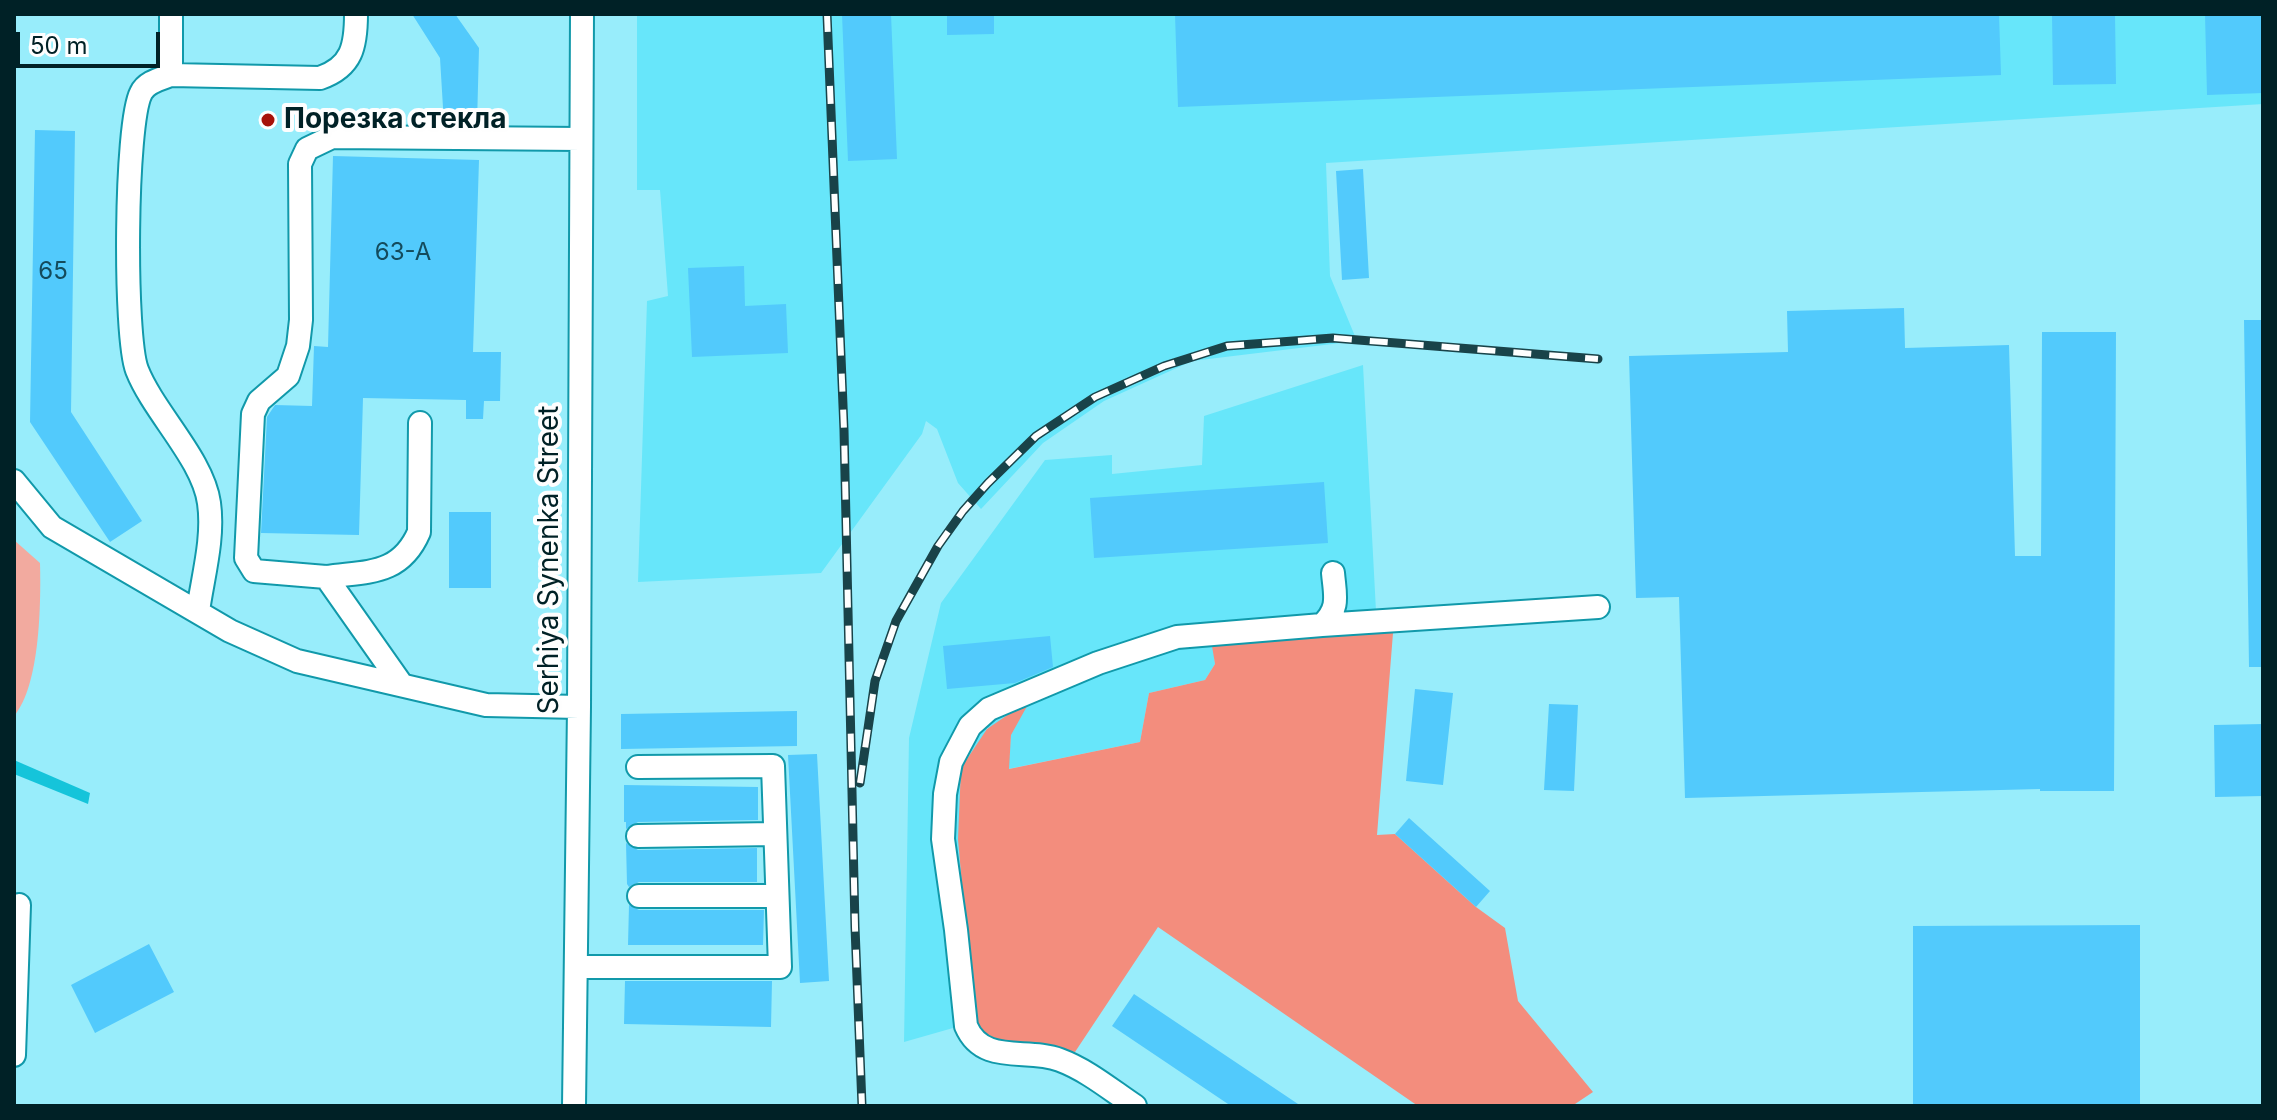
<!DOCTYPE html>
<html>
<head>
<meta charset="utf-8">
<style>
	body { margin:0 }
	#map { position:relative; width:2277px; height:1120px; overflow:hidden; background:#98edfb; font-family:Inter,sans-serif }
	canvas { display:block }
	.frame { position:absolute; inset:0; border:16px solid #002126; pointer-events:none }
	.scale { position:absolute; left:16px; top:32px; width:144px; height:36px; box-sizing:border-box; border:4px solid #002126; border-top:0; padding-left:10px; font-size:24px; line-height:28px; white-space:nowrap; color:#002126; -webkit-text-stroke:6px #fefefe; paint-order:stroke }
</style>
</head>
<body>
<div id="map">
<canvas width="2277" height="1120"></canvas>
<div class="frame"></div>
<div class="scale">50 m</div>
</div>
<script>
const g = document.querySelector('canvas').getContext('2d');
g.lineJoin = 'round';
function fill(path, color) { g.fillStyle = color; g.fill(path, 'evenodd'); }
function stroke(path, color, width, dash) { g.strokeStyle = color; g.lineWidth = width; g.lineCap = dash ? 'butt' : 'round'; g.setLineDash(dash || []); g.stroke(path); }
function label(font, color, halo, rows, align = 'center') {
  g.font = font + ' Inter,sans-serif'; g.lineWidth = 8; g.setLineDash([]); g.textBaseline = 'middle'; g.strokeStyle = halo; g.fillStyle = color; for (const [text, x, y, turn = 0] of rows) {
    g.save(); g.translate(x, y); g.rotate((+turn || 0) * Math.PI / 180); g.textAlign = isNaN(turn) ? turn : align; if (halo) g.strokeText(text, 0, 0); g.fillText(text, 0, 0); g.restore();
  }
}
fill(new Path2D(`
	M 637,14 L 2263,14 L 2263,104 L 1326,163 L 1330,276 L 1357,341 L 1192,361 L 1104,401 L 1043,443 L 981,509 L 958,483 L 937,429 L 926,421 L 922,434 L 821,573 L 638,582 L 647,301 L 668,296 L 660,190 L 637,190 Z
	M 1363,365 L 1377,630 L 1213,646 L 1215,664 L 1205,680 L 1149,693 L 1140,742 L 1008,769 L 1011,735 L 987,728 L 974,1022 L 904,1042 L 909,738 L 941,603 L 1045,460 L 1112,455 L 1112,474 L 1202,465 L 1204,416 Z`), '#67e6fa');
fill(new Path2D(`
	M 14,540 L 40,563 C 41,604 40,685 14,716 Z`), '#f2aa9f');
fill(new Path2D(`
	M 1377,630 L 1393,633 L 1377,835 L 1395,834 L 1476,907 L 1505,928 L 1518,1001 L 1593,1092 L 1572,1106 L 1418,1106 L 1158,927 L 1075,1052 L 992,1041 L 974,1022 L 958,839 L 961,768 L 987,729 L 1031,699 L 1011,735 L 1009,769 L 1140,742 L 1149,693 L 1205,680 L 1215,664 L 1212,646 Z`), '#f38d7d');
fill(new Path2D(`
	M 14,760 L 90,793 L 88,804 L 14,774 Z`), '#15c4da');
fill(new Path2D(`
	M 412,14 L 455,14 L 479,48 L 477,124 L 444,124 L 440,58 Z
	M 842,14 L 891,14 L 897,159 L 848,161 Z
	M 947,14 L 994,14 L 994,34 L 947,35 Z
	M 1175,14 L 1999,14 L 2001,75 L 1178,107 Z
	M 2052,14 L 2115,14 L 2116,84 L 2053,85 Z
	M 2205,14 L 2263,14 L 2263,93 L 2207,95 Z
	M 35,130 L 75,131 L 71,412 L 142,521 L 110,542 L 30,422 Z
	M 333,156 L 479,160 L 473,352 L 501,352 L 500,401 L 484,401 L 483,419 L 466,419 L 466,400 L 363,398 L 359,535 L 261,533 L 267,417 L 275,405 L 312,406 L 314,346 L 328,347 Z
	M 1363,169 L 1369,278 L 1342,280 L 1336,171 Z
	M 744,266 L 745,306 L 786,304 L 788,353 L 692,357 L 688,268 Z
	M 1904,308 L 1905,348 L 2009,345 L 2015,556 L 2041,556 L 2042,332 L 2116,332 L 2114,791 L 2040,791 L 2040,789 L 1685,798 L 1679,597 L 1636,598 L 1629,356 L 1788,352 L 1787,311 Z
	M 2244,320 L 2263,320 L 2263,667 L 2249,667 Z
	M 1324,482 L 1328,543 L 1094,558 L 1090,498 Z
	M 449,512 L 491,512 L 491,588 L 449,588 Z
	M 1050,636 L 1053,667 L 1015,683 L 947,689 L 943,646 Z
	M 1415,689 L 1453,693 L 1443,785 L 1406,781 Z
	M 1549,704 L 1578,705 L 1574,791 L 1544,790 Z
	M 797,711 L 797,746 L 621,749 L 621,714 Z
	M 2263,724 L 2263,796 L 2215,797 L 2214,725 Z
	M 817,754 L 829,981 L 800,983 L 788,755 Z
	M 624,785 L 758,787 L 758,820 L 638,822 L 626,829 L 626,822 L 624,822 Z
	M 1409,818 L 1490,891 L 1476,907 L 1395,834 Z
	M 626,843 L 638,850 L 757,848 L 757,882 L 639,882 L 629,887 L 627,884 Z
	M 629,905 L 639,910 L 764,910 L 763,945 L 628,945 Z
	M 2140,925 L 2140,1106 L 1913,1106 L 1913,926 Z
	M 149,944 L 174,992 L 95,1033 L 71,985 Z
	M 625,981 L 772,981 L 771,1027 L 624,1024 Z
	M 1134,994 L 1301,1106 L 1231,1106 L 1112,1026 Z`), '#52cafc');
const minor = new Path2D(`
	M 171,14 L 171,75 C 160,79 146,82 141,93 C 125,124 124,336 137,370 C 154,413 203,459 209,503 C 214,538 203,576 198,611
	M 171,75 L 320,78 C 352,67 356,46 356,14
	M 14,481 L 52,527 L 230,631 L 297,661 L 486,705 L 579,707
	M 326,577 C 367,571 400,576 419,532 L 420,423
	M 1322,625 L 1598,607
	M 402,685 L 326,577 L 254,571 L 246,558 L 253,414 L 259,401 L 288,376 L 298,346 L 301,320 L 300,164 L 307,149 L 332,137 L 581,139
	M 638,836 L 775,834
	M 639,896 L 777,896
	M 576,967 L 780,967 L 773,766 L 638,767
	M 14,1055 L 19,905
	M 574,1106 L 579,707 L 582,14
	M 1135,1106 C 1111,1090 1087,1070 1060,1060 C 1027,1047 983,1066 966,1026 L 956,930 L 943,839 L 945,794 L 951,762 L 970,726 L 989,709 L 1098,663 L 1177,637 L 1322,625 C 1340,608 1335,596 1333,573`);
stroke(minor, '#19a', 26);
stroke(minor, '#fff', 22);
const rail = new Path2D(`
	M 827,14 L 844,430 L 855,927 L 862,1106
	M 860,783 L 875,681 L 896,621 L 938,546 L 963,511 L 988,483 L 1036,436 L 1095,397 L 1164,366 L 1227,346 L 1333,338 L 1598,359`);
stroke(rail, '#194349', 9);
stroke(rail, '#fefefe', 6, [18]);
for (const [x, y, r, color] of [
	[268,120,8,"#a6120a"]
]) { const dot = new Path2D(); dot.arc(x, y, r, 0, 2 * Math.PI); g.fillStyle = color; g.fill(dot); stroke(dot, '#fefefe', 3); }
label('24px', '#144b5c', null, [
	["63-А",403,253],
	["65",53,272]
]);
label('bold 28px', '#002126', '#fefefe', [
	["Порезка стекла",284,120]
], 'left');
label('28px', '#002126', '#fefefe', [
	["Serhiya Synenka Street",550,560,-90]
]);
</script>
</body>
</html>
